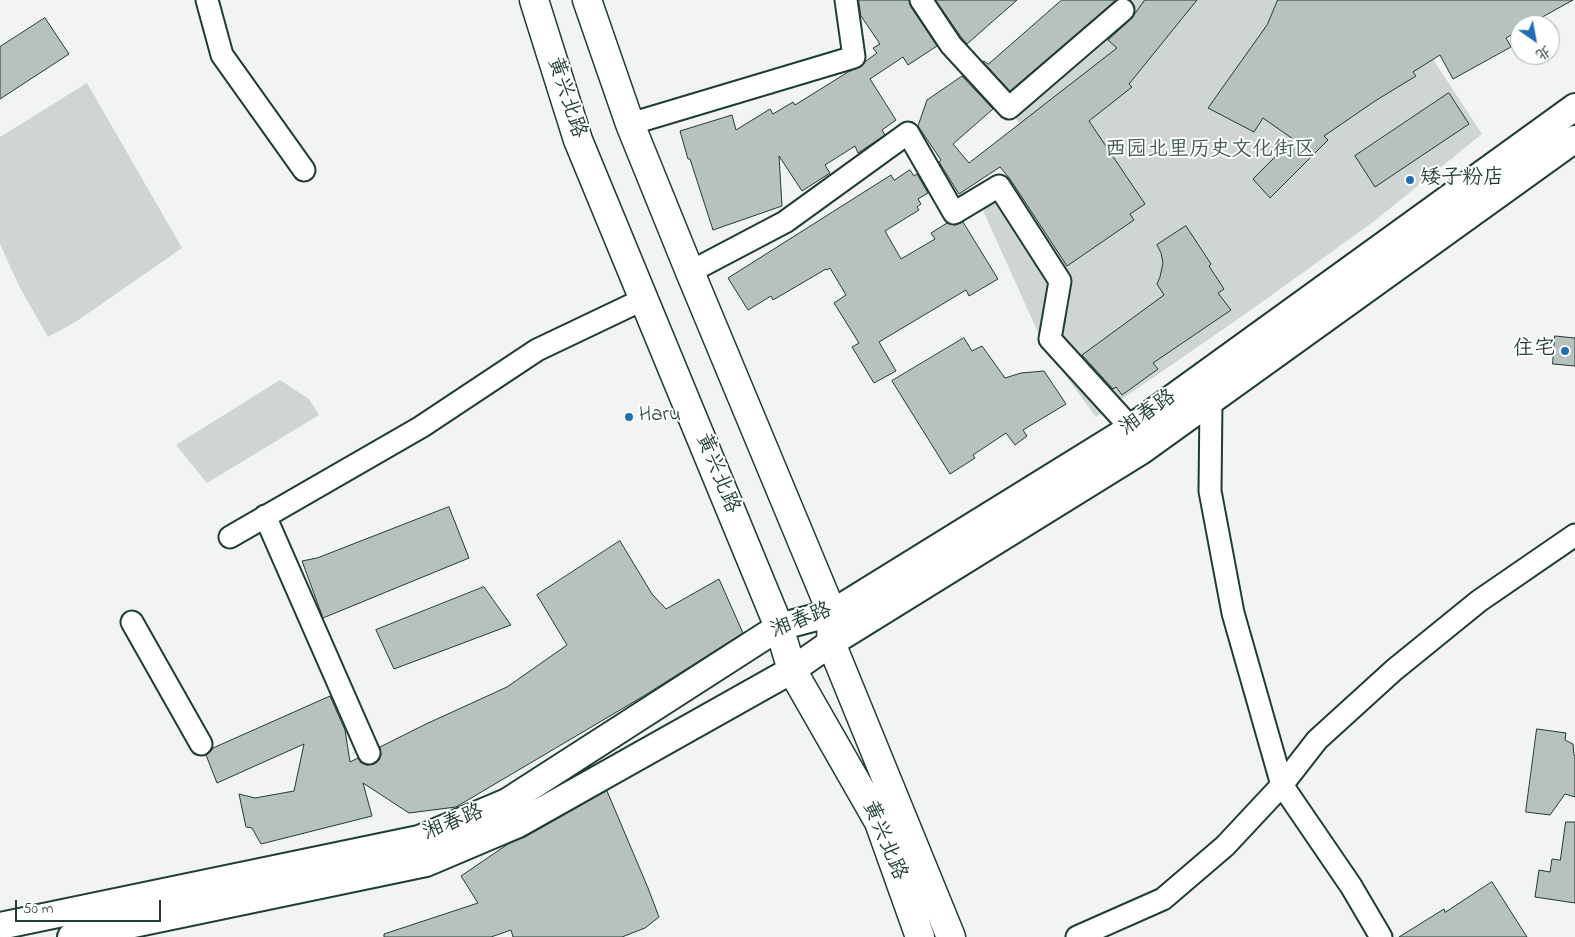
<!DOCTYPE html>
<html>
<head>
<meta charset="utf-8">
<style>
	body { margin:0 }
	#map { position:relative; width:1575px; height:937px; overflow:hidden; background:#f2f3f3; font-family:"Indie Flower","LXGW WenKai TC",sans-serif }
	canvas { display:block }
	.north { position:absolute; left:1510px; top:15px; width:50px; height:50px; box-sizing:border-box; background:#fff; border:1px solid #a5b1ae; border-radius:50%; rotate:147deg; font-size:14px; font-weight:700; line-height:20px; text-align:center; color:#1f3d34 }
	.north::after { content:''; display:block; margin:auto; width:18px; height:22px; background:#1f6fb2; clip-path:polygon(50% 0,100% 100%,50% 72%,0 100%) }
	.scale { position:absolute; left:15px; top:900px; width:146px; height:22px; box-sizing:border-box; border:2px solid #1f3d34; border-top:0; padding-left:6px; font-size:15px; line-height:18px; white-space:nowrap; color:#1f3d34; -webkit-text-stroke:4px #fff; paint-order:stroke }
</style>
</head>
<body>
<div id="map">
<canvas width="1575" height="937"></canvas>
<div class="north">北</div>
<div class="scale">50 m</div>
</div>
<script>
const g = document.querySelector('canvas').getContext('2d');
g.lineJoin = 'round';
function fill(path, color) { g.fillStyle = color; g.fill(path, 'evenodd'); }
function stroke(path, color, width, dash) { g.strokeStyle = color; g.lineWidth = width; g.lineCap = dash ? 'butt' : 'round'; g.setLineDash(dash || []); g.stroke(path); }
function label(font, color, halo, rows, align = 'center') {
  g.font = font + ' "Indie Flower","LXGW WenKai TC",sans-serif'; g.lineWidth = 4; g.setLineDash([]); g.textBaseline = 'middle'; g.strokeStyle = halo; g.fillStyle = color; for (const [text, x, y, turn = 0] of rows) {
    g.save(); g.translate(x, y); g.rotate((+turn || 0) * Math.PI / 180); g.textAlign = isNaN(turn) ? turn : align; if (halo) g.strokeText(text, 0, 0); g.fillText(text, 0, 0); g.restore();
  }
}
fill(new Path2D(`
	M 1126,0 L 1433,0 L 1409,23 L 1482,134 L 1373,222 L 1251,310 L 1096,417 L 1045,348 L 981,206 L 1040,161 L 1016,118 L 1101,46 L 1131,6 Z
	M 87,83 L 182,248 L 77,321 L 48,337 L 19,286 L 0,244 L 0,137 Z
	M 280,380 L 309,399 L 319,415 L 207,483 L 176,445 Z`), '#ced5d3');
const building = new Path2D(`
	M 859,0 L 909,0 L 911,7 L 937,46 L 908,65 L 903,57 L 870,79 L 896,120 L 882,130 L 885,135 L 858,153 L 855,146 L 825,165 L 830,173 L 802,191 L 779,156 L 782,206 L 713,230 L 690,159 L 688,159 L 680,131 L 732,115 L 736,130 L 770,109 L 773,114 L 793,102 L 795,105 L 848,72 L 862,66 L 866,61 L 877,53 L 873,48 L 880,44 L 861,16 Z
	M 936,0 L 1017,0 L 967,44 L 961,37 Z
	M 1062,0 L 1116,0 L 1010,91 L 983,62 L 984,61 L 988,64 Z
	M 1145,0 L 1197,0 L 1129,84 L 1132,87 L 1089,121 L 1145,204 L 1130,214 L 1134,220 L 1067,266 L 1010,179 L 1000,167 L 959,194 L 939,162 L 941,160 L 918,126 L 927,100 L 962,76 L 993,109 L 953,144 L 969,163 L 1117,48 L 1108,40 L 1131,19 Z
	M 1278,0 L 1573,0 L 1528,25 L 1520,25 L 1520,30 L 1506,38 L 1511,47 L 1453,79 L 1440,55 L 1413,72 L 1416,76 L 1375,101 L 1324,136 L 1328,140 L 1270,198 L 1253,179 L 1293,139 L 1263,118 L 1254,132 L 1208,108 L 1267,25 Z
	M 45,18 L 69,54 L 0,99 L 0,47 Z
	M 1449,93 L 1469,124 L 1375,187 L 1355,156 Z
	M 910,170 L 914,176 L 917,174 L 928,193 L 918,199 L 921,204 L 917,207 L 919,210 L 885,231 L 901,259 L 935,239 L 931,233 L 947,223 L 955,225 L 963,222 L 998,279 L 969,296 L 966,290 L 879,342 L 896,371 L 874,383 L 852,347 L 859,343 L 834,303 L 846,295 L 830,268 L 827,270 L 826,269 L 773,300 L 771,296 L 748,310 L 728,278 L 891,175 L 894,180 Z
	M 1186,226 L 1211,264 L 1209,266 L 1224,289 L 1218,293 L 1231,310 L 1153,363 L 1158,369 L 1122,395 L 1116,387 L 1113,389 L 1082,355 L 1164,295 L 1157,284 L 1160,277 L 1163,263 L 1161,253 L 1157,245 Z
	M 1555,336 L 1575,338 L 1575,366 L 1553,364 Z
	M 964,338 L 972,351 L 982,346 L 1005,378 L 1021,373 L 1044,371 L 1066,404 L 1023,430 L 1027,436 L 1015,445 L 1006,433 L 973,455 L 975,458 L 950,474 L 892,381 Z
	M 449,507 L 469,558 L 323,618 L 302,561 L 317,558 Z
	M 620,541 L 652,594 L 666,609 L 719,579 L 743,633 L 642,697 L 456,807 L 409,813 L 363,783 L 372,816 L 261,844 L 252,828 L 246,827 L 239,794 L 255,798 L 294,791 L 304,744 L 217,783 L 206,755 L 211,751 L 213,748 L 330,696 L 345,730 L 350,762 L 358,758 L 361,763 L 367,765 L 374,764 L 379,760 L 381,755 L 380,747 L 426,724 L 507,687 L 567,645 L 537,595 Z
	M 484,587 L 511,625 L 394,669 L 376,630 Z
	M 1537,729 L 1566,733 L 1565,740 L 1573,744 L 1574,755 L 1575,756 L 1575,797 L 1565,794 L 1550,815 L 1526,812 Z
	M 607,791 L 648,888 L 659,917 L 645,928 L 622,937 L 513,937 L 511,930 L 491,937 L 384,937 L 384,934 L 478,903 L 461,876 L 508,844 L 525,837 Z
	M 1566,822 L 1575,822 L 1575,903 L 1535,897 L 1539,870 L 1550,872 L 1552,859 L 1560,860 Z
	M 1492,882 L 1527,937 L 1399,937 L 1444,909 L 1445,912 Z`);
fill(building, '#b7c1bd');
stroke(building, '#1f3d34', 1);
const minor = new Path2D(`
	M 207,0 L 222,55 L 304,170
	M 921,0 L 951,45 L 1009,108 L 1123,10
	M 630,124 L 854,57 L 846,0
	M 690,272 L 785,222 L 908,133 L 954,213 L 999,186 L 1060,281 L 1050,339 L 1131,428
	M 1211,401 L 1210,491 L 1233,613 L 1282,785 L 1351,886 L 1381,937
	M 265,516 L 369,753
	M 230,537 L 421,427 L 537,350 L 644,299
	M 132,622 L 201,744
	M 1077,937 L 1163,899 L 1225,846 L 1282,785 L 1317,740 L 1394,670 L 1479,601 L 1575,535`);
const tertiary = new Path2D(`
	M 0,926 L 419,839 L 507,802 L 779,627 L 832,613 L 1131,428 L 1575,107
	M 71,937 L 426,863 L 518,824 L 792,670 L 831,643 L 1141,451 L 1575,139`);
const secondary = new Path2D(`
	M 534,0 L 578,140 L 779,627 L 792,670 L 879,822 L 920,937
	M 587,0 L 630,124 L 690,272 L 832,613 L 831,643 L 951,937`);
stroke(minor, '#1f3d34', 25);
stroke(tertiary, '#1f3d34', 30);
stroke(secondary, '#1f3d34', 31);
stroke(minor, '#fff', 21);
stroke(tertiary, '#fff', 26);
stroke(secondary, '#fff', 28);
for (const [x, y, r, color] of [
	[1410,180,5,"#1f6fb2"],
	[1565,351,5,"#1f6fb2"],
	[629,417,5,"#1f6fb2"]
]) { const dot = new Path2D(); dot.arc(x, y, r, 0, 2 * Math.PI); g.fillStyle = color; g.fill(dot); stroke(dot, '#fff', 2); }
label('21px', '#1f3d34', '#fff', [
	["黄兴北路",565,98,72],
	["湘春路",1149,414,-35],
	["黄兴北路",716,474,68],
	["湘春路",802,622,-21],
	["湘春路",454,824,-22],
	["黄兴北路",883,841,67]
]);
label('21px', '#425b54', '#fff', [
	["西园北里历史文化街区",1210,152]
]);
label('21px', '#1f3d34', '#fff', [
	["矮子粉店",1420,180],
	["住宅",1555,351,"right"],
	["Haru",639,417]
], 'left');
</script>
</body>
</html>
